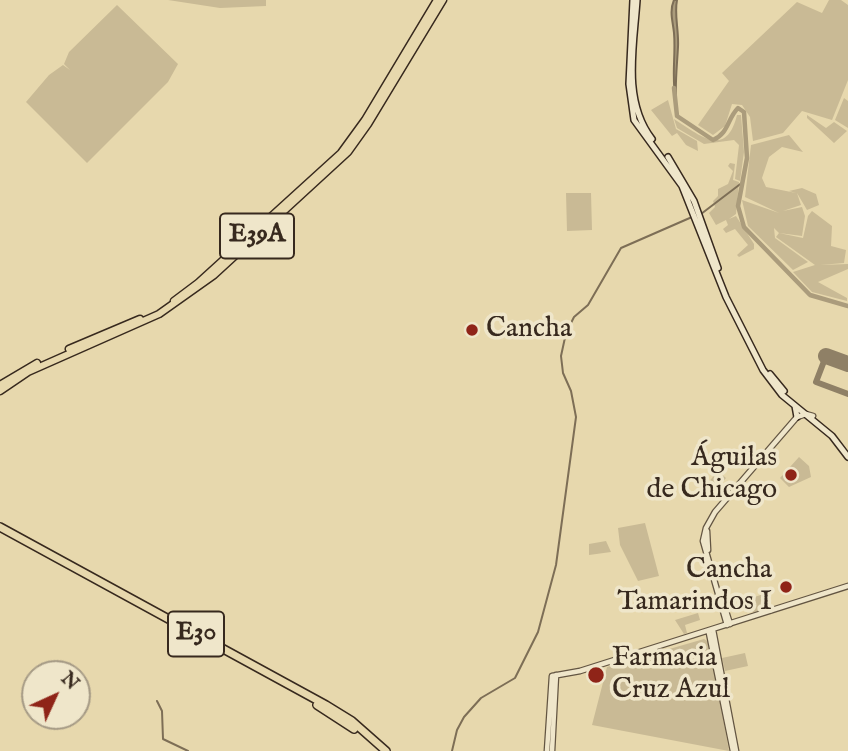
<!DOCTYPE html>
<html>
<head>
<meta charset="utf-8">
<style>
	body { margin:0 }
	#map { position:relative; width:848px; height:751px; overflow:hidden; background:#e7d8ad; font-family:"IM FELL English",serif }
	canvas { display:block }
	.north { position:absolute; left:21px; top:660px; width:70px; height:70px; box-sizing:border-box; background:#efe6ca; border:2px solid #a59a85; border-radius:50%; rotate:45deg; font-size:19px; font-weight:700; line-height:28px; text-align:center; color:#37291e }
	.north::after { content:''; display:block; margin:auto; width:24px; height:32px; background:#8f2418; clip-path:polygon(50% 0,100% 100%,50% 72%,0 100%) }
</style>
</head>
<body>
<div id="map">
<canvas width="848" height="751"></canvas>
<div class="north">N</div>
</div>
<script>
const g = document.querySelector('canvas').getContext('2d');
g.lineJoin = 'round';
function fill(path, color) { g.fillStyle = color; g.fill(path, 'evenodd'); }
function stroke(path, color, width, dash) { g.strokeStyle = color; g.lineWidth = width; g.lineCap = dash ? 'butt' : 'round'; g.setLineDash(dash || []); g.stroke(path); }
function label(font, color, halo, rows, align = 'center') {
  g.font = font + ' "IM FELL English",serif'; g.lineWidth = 7; g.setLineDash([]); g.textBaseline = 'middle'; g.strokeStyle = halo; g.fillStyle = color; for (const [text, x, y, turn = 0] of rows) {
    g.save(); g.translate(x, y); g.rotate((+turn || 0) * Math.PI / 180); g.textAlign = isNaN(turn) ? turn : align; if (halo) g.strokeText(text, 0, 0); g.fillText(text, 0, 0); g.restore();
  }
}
fill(new Path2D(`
	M 168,0 L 266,0 L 266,6 L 220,8 Z
	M 829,0 L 841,0 L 848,5 L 848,80 L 832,120 L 802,111 L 783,133 L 753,141 L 750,117 L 742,105 L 732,104 L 725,126 L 713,135 L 698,125 L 729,81 L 722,73 L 797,2 L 822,13 Z
	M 117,5 L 178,64 L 168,82 L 87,163 L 26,102 L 49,75 L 63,65 L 70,70 L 64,64 L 69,52 Z
	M 844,98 L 848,101 L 848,128 L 835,120 Z
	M 668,100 L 676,129 L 697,141 L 698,151 L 686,145 L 677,133 L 672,136 L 651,110 Z
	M 737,115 L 741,115 L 744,152 L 740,181 L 735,179 L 739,145 L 734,140 L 704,144 L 677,128 L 674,119 C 698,134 726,160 737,115 Z
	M 807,115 L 826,128 L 834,122 L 847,131 L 834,143 L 807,118 Z
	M 789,135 L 803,152 L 782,147 L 769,157 L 762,178 L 766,187 L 796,193 L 789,191 L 802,188 L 816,194 L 819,205 L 807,210 L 797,193 L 801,205 L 783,211 L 802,207 L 805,216 L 802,236 L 779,233 L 803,238 L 808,216 L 812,211 L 832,226 L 831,246 L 846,250 L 844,263 L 820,265 L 848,264 L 848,269 L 818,282 L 847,298 L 847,301 L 812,292 L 793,272 L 815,265 L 776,237 L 779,233 L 774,228 L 775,238 L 808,262 L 793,270 L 748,226 L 742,200 L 779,213 L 745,197 L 751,145 Z
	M 730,163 L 735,164 L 733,180 L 739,182 L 736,214 L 729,219 L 736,216 L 754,244 L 754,249 L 739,257 L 737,255 L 748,245 L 735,229 L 726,233 L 723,229 L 728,225 L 726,220 L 716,225 L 709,213 L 715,207 L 713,201 L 718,196 L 718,189 L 728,184 L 733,171 L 728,166 Z
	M 566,193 L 591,193 L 592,230 L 567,231 Z
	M 799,457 L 809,466 L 811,477 L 789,487 L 780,478 Z
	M 718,471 L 726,478 L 714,492 L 706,485 Z
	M 645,523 L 659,576 L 638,581 L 620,545 L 618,528 Z
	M 606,541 L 611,552 L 589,555 L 589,544 Z
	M 764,594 L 768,609 L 753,613 L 748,599 Z
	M 698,613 L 700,620 L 685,625 L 687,633 L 684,634 L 675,620 Z
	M 704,639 L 709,642 L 729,751 L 592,725 L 607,667 Z
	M 745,653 L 748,666 L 725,671 L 722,658 Z`), '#c9ba95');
const water = new Path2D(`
	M 674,0 L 677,0 C 674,15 679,30 678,47 C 677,66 675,82 676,101 C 671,77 676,57 674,33 C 673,22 669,11 674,0 Z`);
fill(water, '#ab9c7c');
stroke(water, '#7d6e56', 2);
stroke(new Path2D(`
	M 701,214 L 743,182
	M 157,701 L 162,711 L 163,739 L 188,751
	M 452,751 L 457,730 L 464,717 L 481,698 L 515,678 L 538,632 L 556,565 L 576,417 L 571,391 L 563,373 L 561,356 L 566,333 L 574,317 L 588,305 L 621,248 L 692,217`), '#7d6e56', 2);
stroke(new Path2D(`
	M 674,88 L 677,116 L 713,140 C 729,133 727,119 738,108 L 744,112 L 747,158 L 738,206 L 744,227 L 810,295 L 848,306`), '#ab9c7c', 4.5);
stroke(new Path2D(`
	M 826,356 L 816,382 L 848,394`), '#8f8066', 6);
stroke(new Path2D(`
	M 826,356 L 848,364`), '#8f8066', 16);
const tertiary = new Path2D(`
	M 707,531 L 708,550
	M 720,592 L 730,624
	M 727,625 L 703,541 L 706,528 L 715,512 L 797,417 L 806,414 L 813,416
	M 713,630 L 736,751
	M 709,633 L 733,751
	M 547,751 L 552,676 L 580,671 L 848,586
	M 552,751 L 556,675`);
const secondary = new Path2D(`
	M 633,0 L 629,84 L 634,120 L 682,186 L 726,297 L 763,370 L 782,395 L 832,436 L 848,457
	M 637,0 C 634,46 622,100 652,139
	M 668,157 L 694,201 L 718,268
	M 770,374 L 784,391
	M 795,406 L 797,417`);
const primary = new Path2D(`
	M 174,301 L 198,283 L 341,153 L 365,120 L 437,0
	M 69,349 L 140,319
	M 0,385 L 37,363
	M 0,391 L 28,372 L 159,314 L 214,275 L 348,152 L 368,124 L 443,0`);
const trunk = new Path2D(`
	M 0,527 L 326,705 L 352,721 L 386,751
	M 317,705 L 354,729`);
stroke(tertiary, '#635542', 7);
stroke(secondary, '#37291e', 8);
stroke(primary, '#37291e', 9);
stroke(trunk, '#37291e', 10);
stroke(tertiary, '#efe6ca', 4.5);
stroke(secondary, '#efe6ca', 5);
stroke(primary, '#e7d8ad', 6);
stroke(trunk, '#e7d8ad', 7);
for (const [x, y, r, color] of [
	[472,330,7,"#8f2418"],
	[791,475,7,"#8f2418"],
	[786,587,7,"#8f2418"],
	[596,675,9,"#8f2418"]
]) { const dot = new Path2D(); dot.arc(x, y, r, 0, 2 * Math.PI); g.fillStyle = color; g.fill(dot); stroke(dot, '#efe6ca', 2.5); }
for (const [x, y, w] of [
	[257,236,74],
	[196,634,56]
]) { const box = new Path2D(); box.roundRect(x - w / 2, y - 22.5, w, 45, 5); g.fillStyle = '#efe6ca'; g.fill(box); stroke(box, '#37291e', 2); }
label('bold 26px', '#37291e', null, [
	["E39A",257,236],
	["E30",196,634]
]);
label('28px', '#37291e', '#efe6ca', [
	["Cancha",486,330],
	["Águilas",777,459,"right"],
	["de Chicago",777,491,"right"],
	["Cancha",772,571,"right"],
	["Tamarindos I",772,603,"right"],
	["Farmacia",612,659],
	["Cruz Azul",612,691]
], 'left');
</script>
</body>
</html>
